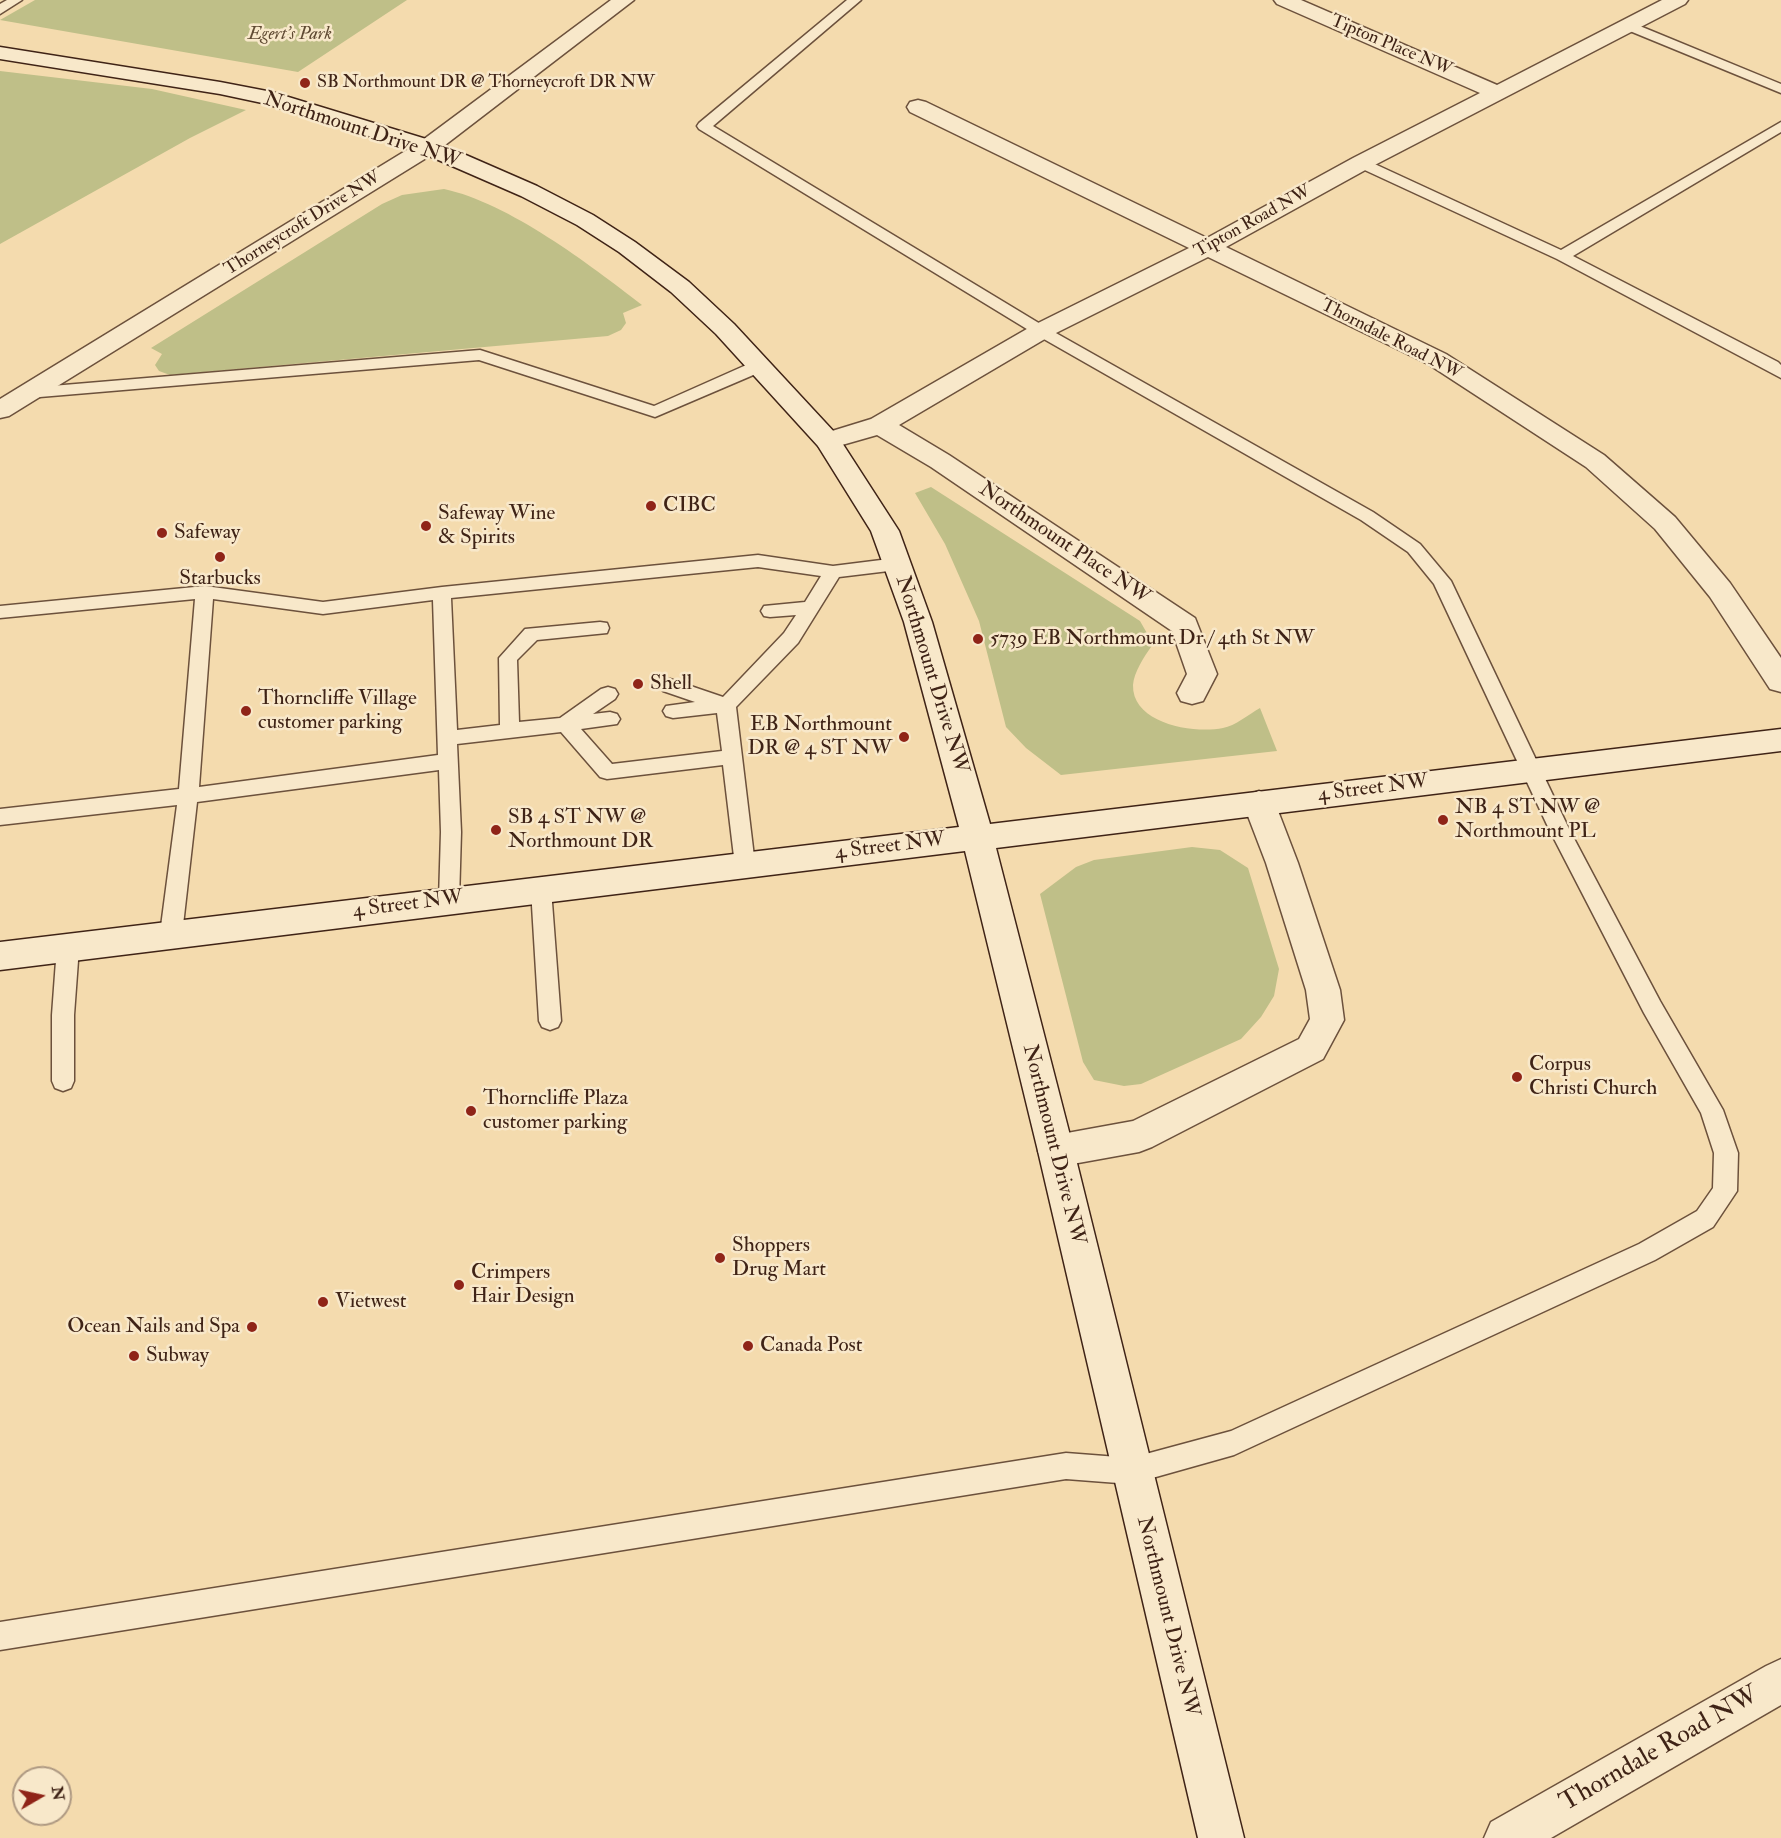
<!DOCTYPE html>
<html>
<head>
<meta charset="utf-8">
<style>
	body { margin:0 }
	#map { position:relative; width:1781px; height:1838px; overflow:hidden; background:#f4dbae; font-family:"IM FELL Double Pica",serif }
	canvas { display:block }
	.north { position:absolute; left:12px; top:1766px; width:60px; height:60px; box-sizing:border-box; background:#f8e8ca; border:2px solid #ae9982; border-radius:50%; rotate:81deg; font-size:16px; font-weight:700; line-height:24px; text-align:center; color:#3f2316 }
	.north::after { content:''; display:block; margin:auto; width:21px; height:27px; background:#8f2418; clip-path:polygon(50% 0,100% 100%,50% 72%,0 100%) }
</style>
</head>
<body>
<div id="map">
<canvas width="1781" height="1838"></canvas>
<div class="north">N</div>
</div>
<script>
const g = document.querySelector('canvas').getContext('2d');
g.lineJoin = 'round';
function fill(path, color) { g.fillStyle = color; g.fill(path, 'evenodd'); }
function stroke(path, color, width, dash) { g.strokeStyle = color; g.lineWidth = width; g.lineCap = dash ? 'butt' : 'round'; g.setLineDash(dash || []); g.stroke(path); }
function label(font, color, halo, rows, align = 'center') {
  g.font = font + ' "IM FELL Double Pica",serif'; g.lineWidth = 5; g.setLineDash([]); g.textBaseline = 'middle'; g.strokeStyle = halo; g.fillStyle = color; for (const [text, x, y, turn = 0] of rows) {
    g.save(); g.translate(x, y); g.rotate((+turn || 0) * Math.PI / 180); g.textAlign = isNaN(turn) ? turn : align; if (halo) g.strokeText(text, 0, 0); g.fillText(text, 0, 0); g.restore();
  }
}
fill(new Path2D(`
	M 35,0 L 407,0 L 298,72 L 0,20 Z
	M 0,71 L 152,89 L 246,110 L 190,138 L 0,244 Z
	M 444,189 C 509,203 589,264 642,305 L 623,313 L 626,323 L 621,330 L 608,336 L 170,375 L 159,371 L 155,365 L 162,354 L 151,348 L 382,204 L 402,195 Z
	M 931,487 L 1140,621 L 1148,635 L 1151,647 C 1144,657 1134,672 1133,685 C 1132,724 1194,734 1223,728 C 1235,726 1249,714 1260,708 L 1277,751 L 1061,775 L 1026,748 L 1006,727 L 979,621 L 945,544 L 915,493 Z
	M 1192,847 L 1220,850 L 1248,868 L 1279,969 L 1274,996 L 1261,1017 L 1241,1039 L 1141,1084 L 1124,1086 L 1094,1080 L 1083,1062 L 1040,894 L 1076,867 L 1094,860 Z`), '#bfbf88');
const lane = new Path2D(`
	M 7,0 L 22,0 L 0,14 L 0,4 Z
	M 847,0 L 861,0 L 713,126 L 1047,328 L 1373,512 L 1420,544 L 1451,581 L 1569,829 L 1660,1001 L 1723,1110 L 1738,1153 L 1737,1191 L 1713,1227 L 1655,1260 L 1234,1455 L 1131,1484 L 1066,1479 L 0,1650 L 0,1622 L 1066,1453 L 1131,1458 L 1231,1431 L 1639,1244 L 1697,1211 L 1713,1188 L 1714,1153 L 1701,1113 L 1644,1013 L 1549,829 L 1434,584 L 1408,552 L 1361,520 L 1035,334 L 699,129 L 697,126 L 699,123 Z
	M 1630,22 L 1781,84 L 1781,93 L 1625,29 L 1623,26 L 1625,23 Z
	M 1781,122 L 1781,132 L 1573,256 L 1778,362 L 1781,365 L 1781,378 L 1557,259 L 1356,166 L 1354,163 L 1356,160 L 1366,160 L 1561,250 Z
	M 480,350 L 654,406 L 753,362 L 759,361 L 767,366 L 765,370 L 655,417 L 479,360 L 28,398 L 20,393 L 28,388 Z
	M 758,555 L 833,566 L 897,558 L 903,560 L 906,564 L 903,568 L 897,570 L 839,577 L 798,643 L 736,707 L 755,865 L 752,871 L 745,873 L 738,871 L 735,865 L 723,765 L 607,779 L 600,777 L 561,732 L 457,744 L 461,832 L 459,900 L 456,906 L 449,908 L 442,906 L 439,900 L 441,832 L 439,770 L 197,802 L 182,934 L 178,940 L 171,942 L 164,940 L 160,934 L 177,805 L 0,825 L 0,809 L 179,789 L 195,599 L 0,618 L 0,606 L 205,586 L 323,602 L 442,587 ZM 758,567 L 821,576 L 805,602 L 764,606 L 761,611 L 764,616 L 770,617 L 796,615 L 784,633 L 723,697 L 670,679 L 663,681 L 661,686 L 663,691 L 695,702 L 666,706 L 663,711 L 666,716 L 673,718 L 717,713 L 722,751 L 612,764 L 581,729 L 617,724 L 620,719 L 617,714 L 610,712 L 593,714 L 615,699 L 618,694 L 615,689 L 608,687 L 601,689 L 560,718 L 519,722 L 517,660 L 537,640 L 607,633 L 609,628 L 607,623 L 600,622 L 525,629 L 499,658 L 500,725 L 457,730 L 451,598 ZM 213,599 L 323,614 L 433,600 L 438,755 L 199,787 Z
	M 541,881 L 548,883 L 551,889 L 561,1021 L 558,1027 L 550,1030 L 542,1027 L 539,1021 L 531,889 L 534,883 Z
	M 68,938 L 76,941 L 79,947 L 74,1015 L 74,1081 L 71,1088 L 63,1091 L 55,1088 L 52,1081 L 52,1015 L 57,947 L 60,941 Z`);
const street = new Path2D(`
	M 611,0 L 634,0 L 436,152 L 9,416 L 0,418 L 0,399 L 420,142 Z
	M 1274,0 L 1301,0 L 1497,85 L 1662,0 L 1688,0 L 1685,4 L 1369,168 L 1226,247 L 1446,354 L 1604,455 L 1675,517 L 1730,583 L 1781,658 L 1781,692 L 1770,689 L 1710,597 L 1655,529 L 1586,467 L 1428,364 L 1208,257 L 1050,336 L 899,425 L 949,455 L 1195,618 L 1217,674 L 1203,701 L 1192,704 L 1181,701 L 1177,693 L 1187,674 L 1172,631 L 931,467 L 877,435 L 828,449 L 819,447 L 815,441 L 819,435 L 871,419 L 1032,326 L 1189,248 L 910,112 L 907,107 L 910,102 L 918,100 L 926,102 L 1207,238 L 1353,158 L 1480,93 L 1277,4 Z
	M 1259,791 L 1270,795 L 1275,803 L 1298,863 L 1340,990 L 1344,1020 L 1323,1059 L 1152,1147 L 1139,1152 L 1056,1167 L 1043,1162 L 1038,1151 L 1043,1140 L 1056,1135 L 1133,1121 L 1299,1039 L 1310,1019 L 1306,990 L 1266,863 L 1243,803 L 1248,795 Z
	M 1781,1659 L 1781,1705 L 1551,1838 L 1484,1838 L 1491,1822 L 1766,1666 Z`);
const secondary = new Path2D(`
	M 0,47 L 220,82 L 272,92 L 436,142 L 537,186 L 593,215 L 635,242 L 689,282 L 734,324 L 837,435 L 899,531 L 932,622 L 990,824 L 1781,729 L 1781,751 L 996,848 L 1074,1151 L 1244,1838 L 1198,1838 L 1038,1151 L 965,851 L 0,970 L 0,942 L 959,827 L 904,622 L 871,531 L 818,446 L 716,334 L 671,292 L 619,252 L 577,225 L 521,196 L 420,152 L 267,104 L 220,94 L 0,59 Z`);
stroke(lane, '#6c513c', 3);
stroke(street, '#6c513c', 3);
stroke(secondary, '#3f2316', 3);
fill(lane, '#f8e8ca');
fill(street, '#f8e8ca');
fill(secondary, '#f8e8ca');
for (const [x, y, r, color] of [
	[305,83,6,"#8f2418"],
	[651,506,6,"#8f2418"],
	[426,526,6,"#8f2418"],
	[162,533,6,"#8f2418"],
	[220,557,6,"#8f2418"],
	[978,639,6,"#8f2418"],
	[638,684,6,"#8f2418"],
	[246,711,6,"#8f2418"],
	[904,737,6,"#8f2418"],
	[1443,820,6,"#8f2418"],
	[496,830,6,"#8f2418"],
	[1517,1077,6,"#8f2418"],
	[471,1111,6,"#8f2418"],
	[720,1258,6,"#8f2418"],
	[459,1285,6,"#8f2418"],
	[323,1302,6,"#8f2418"],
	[252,1327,6,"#8f2418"],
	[748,1346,6,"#8f2418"],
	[134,1356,6,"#8f2418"]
]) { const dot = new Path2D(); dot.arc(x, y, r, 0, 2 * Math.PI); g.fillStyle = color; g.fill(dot); stroke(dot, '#f8e8ca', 2); }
label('italic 18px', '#5f4a32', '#f8e8ca', [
	["Egert's Park",290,35]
]);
label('18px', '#3f2316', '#f8e8ca', [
	["Tipton Place NW",1391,46,23],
	["Tipton Road NW",1253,222,-29],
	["Thorneycroft Drive NW",303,224,-32],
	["Thorndale Road NW",1391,340,27]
]);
label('18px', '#3f2316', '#f8e8ca', [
	["SB Northmount DR @ Thorneycroft DR NW",317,83]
], 'left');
label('21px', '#3f2316', '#f8e8ca', [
	["Northmount Drive NW",362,131,18],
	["Northmount Place NW",1064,544,34],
	["Northmount Drive NW",931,675,73],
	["4 Street NW",1373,789,-7],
	["4 Street NW",890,847,-7],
	["4 Street NW",408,905,-7],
	["Northmount Drive NW",1053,1145,76],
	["Northmount Drive NW",1167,1617,76]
]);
label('21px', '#3f2316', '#f8e8ca', [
	["CIBC",663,506],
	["Safeway Wine",438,514],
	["& Spirits",438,538],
	["Safeway",174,533],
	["Starbucks",220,579,"center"],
	["5739 EB Northmount Dr / 4th St NW",990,639],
	["Shell",650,684],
	["Thorncliffe Village",258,699],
	["customer parking",258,723],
	["EB Northmount",892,725,"right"],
	["DR @ 4 ST NW",892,749,"right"],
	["NB 4 ST NW @",1455,808],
	["Northmount PL",1455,832],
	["SB 4 ST NW @",508,818],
	["Northmount DR",508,842],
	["Corpus",1529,1065],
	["Christi Church",1529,1089],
	["Thorncliffe Plaza",483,1099],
	["customer parking",483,1123],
	["Shoppers",732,1246],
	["Drug Mart",732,1270],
	["Crimpers",471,1273],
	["Hair Design",471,1297],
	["Vietwest",335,1302],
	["Ocean Nails and Spa",240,1327,"right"],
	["Canada Post",760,1346],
	["Subway",146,1356]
], 'left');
label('26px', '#3f2316', '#f8e8ca', [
	["Thorndale Road NW",1660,1750,-30]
]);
</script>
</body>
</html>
